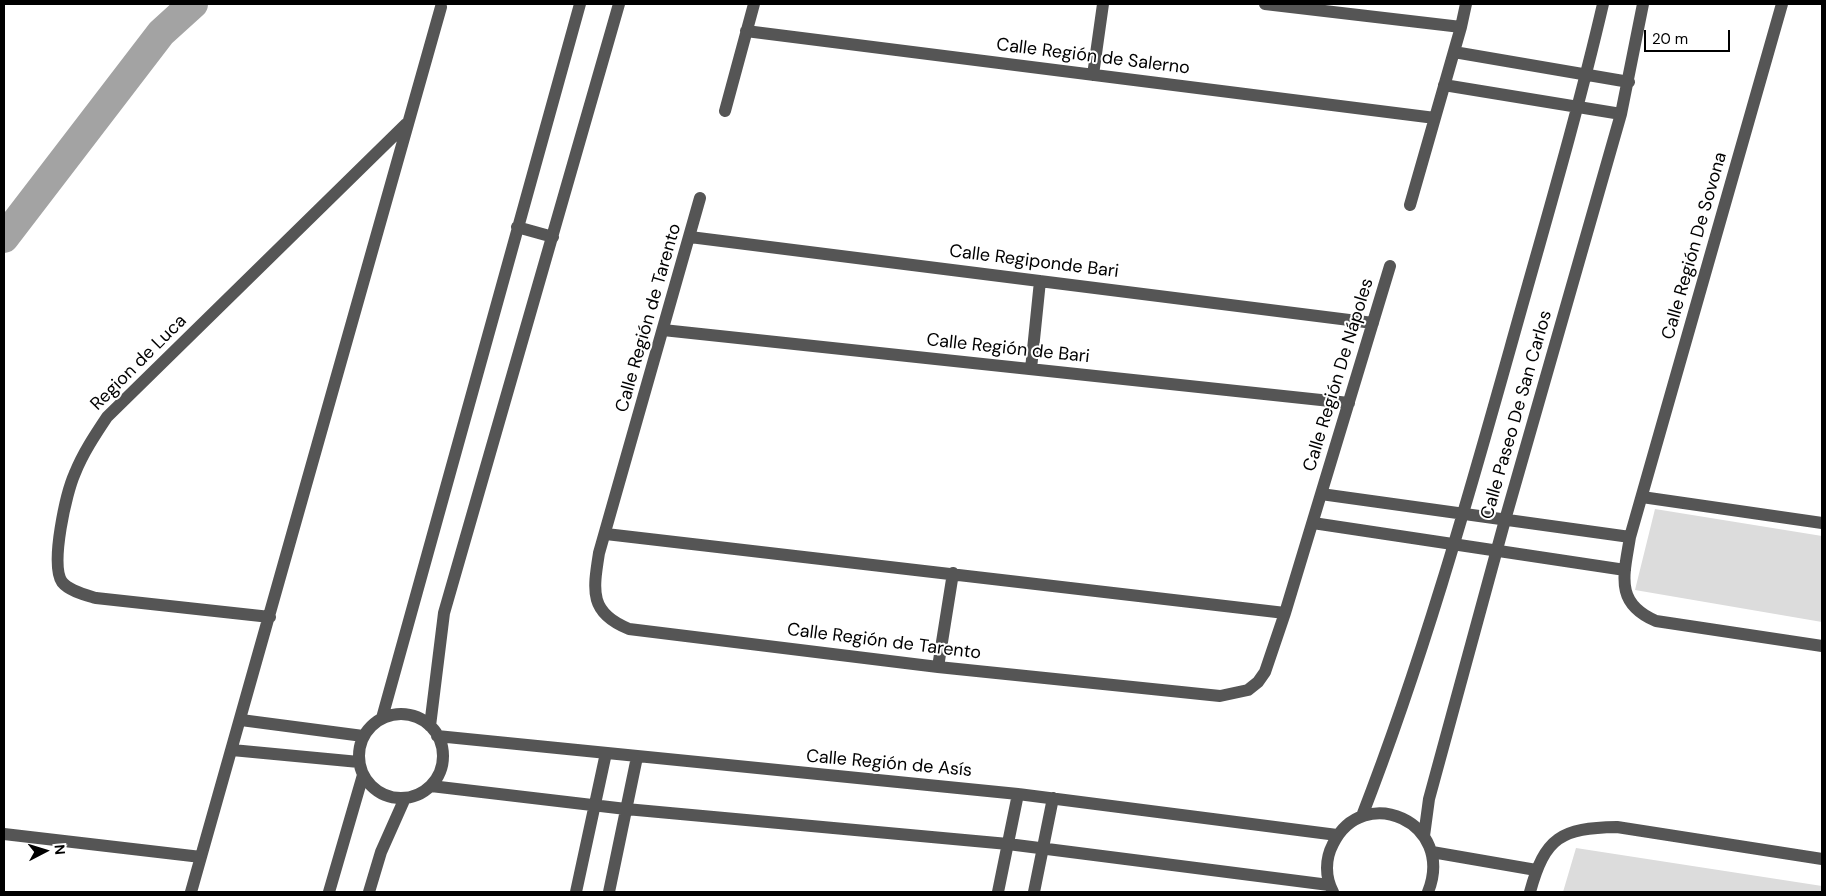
<!DOCTYPE html>
<html>
<head>
<meta charset="utf-8">
<style>
	body { margin:0 }
	#map { position:relative; width:1826px; height:896px; overflow:hidden; background:#fff; font-family:"DM Sans",sans-serif }
	canvas { display:block }
	.frame { position:absolute; inset:0; border:5px solid #000; pointer-events:none }
	.north { position:absolute; left:20px; top:826px; width:50px; height:50px; -webkit-text-stroke:4px #fff; paint-order:stroke; rotate:85deg; font-size:14px; font-weight:700; line-height:20px; text-align:center; color:#000 }
	.north::after { content:''; display:block; margin:auto; width:18px; height:22px; background:#000; clip-path:polygon(50% 0,100% 100%,50% 72%,0 100%) }
	.scale { position:absolute; left:1644px; top:30px; width:86px; height:22px; box-sizing:border-box; border:2px solid #000; border-top:0; padding-left:6px; font-size:15px; line-height:18px; white-space:nowrap; color:#000; -webkit-text-stroke:4px #fff; paint-order:stroke }
</style>
</head>
<body>
<div id="map">
<canvas width="1826" height="896"></canvas>
<div class="frame"></div>
<div class="north">N</div>
<div class="scale">20 m</div>
</div>
<script>
const g = document.querySelector('canvas').getContext('2d');
g.lineJoin = 'round';
function fill(path, color) { g.fillStyle = color; g.fill(path, 'evenodd'); }
function stroke(path, color, width, dash) { g.strokeStyle = color; g.lineWidth = width; g.lineCap = dash ? 'butt' : 'round'; g.setLineDash(dash || []); g.stroke(path); }
function label(font, color, halo, rows, align = 'center') {
  g.font = font + ' "DM Sans",sans-serif'; g.lineWidth = 4; g.setLineDash([]); g.textBaseline = 'middle'; g.strokeStyle = halo; g.fillStyle = color; for (const [text, x, y, turn = 0] of rows) {
    g.save(); g.translate(x, y); g.rotate((+turn || 0) * Math.PI / 180); g.textAlign = isNaN(turn) ? turn : align; if (halo) g.strokeText(text, 0, 0); g.fillText(text, 0, 0); g.restore();
  }
}
fill(new Path2D(`
	M 1655,509 L 1822,536 L 1822,622 L 1635,590 Z
	M 1576,848 L 1822,886 L 1822,892 L 1563,892 Z`), '#dcdcdc');
stroke(new Path2D(`
	M 4,238 L 161,33 L 193,4`), '#a3a3a3', 30);
stroke(new Path2D(`
	M 1265,4 L 1461,27
	M 1782,4 L 1630,537 C 1624,575 1614,603 1656,621 L 1822,646
	M 746,31 L 1435,118
	M 1454,52 L 1629,82
	M 1093,75 L 1103,4
	M 1444,85 L 1621,114
	M 725,111 L 754,4
	M 700,198 L 599,553 C 593,591 589,613 629,629 L 938,667 L 1220,696 L 1248,690 L 1258,682 L 1265,672 L 1285,613 L 1390,266
	M 1410,205 L 1461,27 L 1466,4
	M 517,227 L 553,237
	M 690,237 L 1373,323
	M 663,330 L 1349,403
	M 1031,369 L 1040,281
	M 1321,494 L 1630,537
	M 1642,497 L 1822,523
	M 1313,523 L 1625,570
	M 606,534 L 1285,613
	M 270,617 L 96,598 C 86,595 69,591 62,582 C 50,564 66,493 75,473 C 83,453 95,435 107,417 L 406,124
	M 938,667 L 953,573
	M359 756a42 42 0 1 1 84 0a42 42 0 1 1-84 0Z
	M 382,718 L 580,4
	M 241,720 L 363,736
	M 430,726 L 444,613 L 619,4
	M 437,736 L 1018,794 L 1337,835
	M 232,750 L 359,762
	M 431,786 L 626,809 L 1008,844 L 1329,885
	M 1362,816 C 1421,664 1466,506 1510,349 C 1542,234 1576,120 1603,4
	M 4,834 L 201,857
	M 1424,836 L 1429,799 L 1505,520 L 1621,114 L 1643,4
	M 1432,852 L 1536,870
	M 191,892 L 441,7
	M 329,892 L 363,775
	M 369,892 L 381,852 L 405,798
	M 576,892 L 606,753
	M 609,892 L 637,757
	M 998,892 L 1018,794
	M 1034,892 L 1053,798
	M 1333,892 C 1325,877 1325,859 1333,844 C 1363,782 1456,822 1428,892
	M 1530,892 C 1545,837 1561,828 1617,827 L 1822,859`), '#555', 12);
label('18px', '#000', '#fff', [
	["Calle Región de Salerno",1093,57,7],
	["Calle Región De Sovona",1695,246,-74],
	["Calle Regiponde Bari",1034,262,7],
	["Calle Región de Tarento",649,318,-74],
	["Calle Región de Bari",1008,349,6],
	["Region de Luca",139,363,-45],
	["Calle Región De Nápoles",1339,375,-73],
	["Calle Paseo De San Carlos",1517,415,-74],
	["Calle Región de Tarento",884,642,7],
	["Calle Región de Asís",889,764,5]
]);
</script>
</body>
</html>
